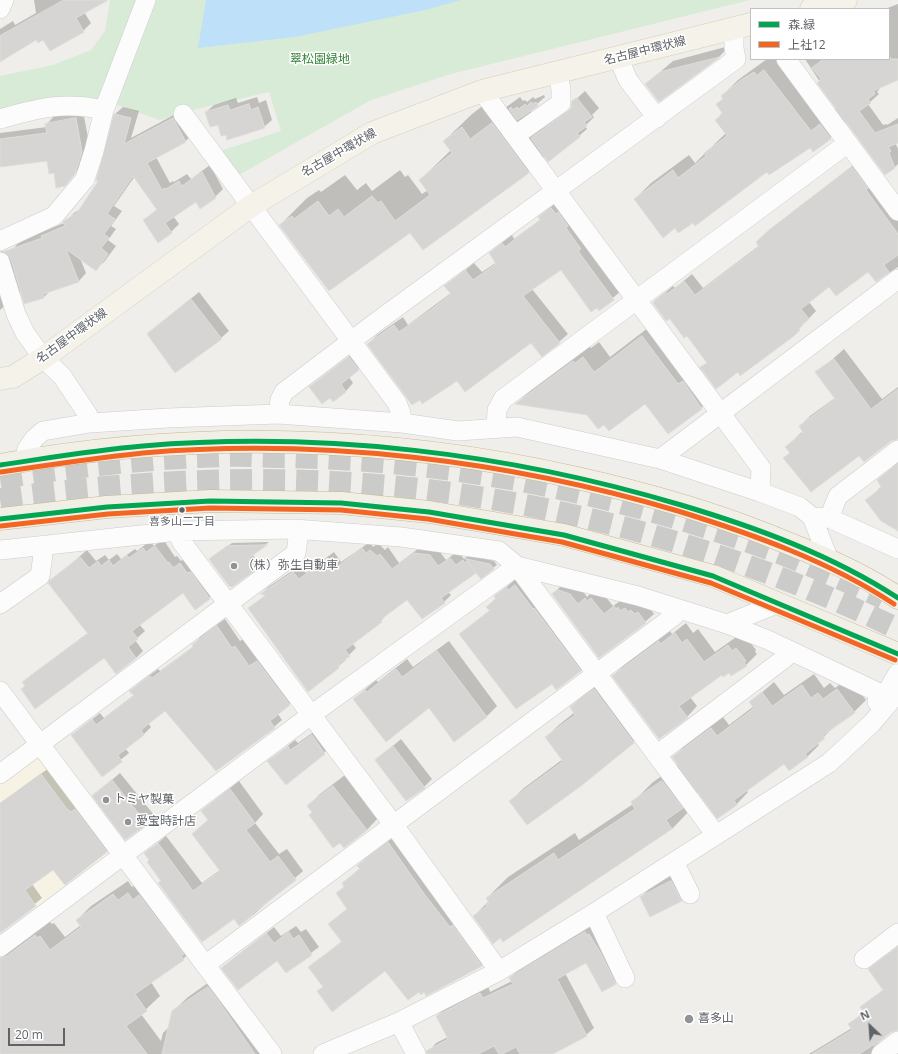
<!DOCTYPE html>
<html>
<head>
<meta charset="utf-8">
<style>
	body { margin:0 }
	#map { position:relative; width:898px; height:1054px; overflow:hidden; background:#efeeea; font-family:"Open Sans","Noto Sans JP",sans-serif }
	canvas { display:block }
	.legend { position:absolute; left:750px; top:8px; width:140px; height:52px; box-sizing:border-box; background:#fff; border:1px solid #bfc1c3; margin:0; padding:5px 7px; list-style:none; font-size:12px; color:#5f6368 }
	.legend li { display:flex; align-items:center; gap:8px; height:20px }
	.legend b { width:20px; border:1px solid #bfc1c3 }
	.north { position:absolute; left:850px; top:1006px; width:40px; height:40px; -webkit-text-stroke:3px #fff; paint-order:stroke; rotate:335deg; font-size:11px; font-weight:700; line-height:16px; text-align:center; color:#5f6368 }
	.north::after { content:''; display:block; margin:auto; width:14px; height:18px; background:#5f6368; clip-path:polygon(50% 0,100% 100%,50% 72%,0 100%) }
	.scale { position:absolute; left:8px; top:1028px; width:57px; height:18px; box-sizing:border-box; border:2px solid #5f6368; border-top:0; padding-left:5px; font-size:12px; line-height:14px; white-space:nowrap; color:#5f6368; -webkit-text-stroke:3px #fff; paint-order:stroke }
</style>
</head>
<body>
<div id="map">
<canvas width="898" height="1054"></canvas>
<ul class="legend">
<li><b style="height:5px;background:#00a651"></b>森.緑</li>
<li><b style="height:5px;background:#f26522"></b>上社12</li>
</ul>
<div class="north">N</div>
<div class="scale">20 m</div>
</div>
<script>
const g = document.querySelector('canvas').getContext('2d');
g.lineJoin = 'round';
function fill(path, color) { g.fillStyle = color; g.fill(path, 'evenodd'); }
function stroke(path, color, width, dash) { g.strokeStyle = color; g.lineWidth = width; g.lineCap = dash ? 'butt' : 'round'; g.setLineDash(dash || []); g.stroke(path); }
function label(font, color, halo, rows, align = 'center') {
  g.font = font + ' "Open Sans","Noto Sans JP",sans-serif'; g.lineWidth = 3; g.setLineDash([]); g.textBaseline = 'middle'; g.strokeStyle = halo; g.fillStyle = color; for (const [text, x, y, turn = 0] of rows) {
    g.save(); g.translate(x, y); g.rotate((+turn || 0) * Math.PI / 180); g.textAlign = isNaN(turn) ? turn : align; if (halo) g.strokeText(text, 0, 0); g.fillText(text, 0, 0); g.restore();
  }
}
fill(new Path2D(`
	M 32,757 L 43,757 L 108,850 L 104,860 L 31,913 L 0,871 L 0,781 Z`), '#f7f3e4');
fill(new Path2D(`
	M 110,0 L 141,0 L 102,104 L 0,115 L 0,76 L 53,65 L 91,50 L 105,31 Z
	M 154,0 L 750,0 L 451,74 L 371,100 L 237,176 L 217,152 L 281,131 L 269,92 L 188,111 L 160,120 L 114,104 Z`), '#d8ebd6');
fill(new Path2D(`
	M 206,0 L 461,0 L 425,10 L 295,37 L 198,48 Z`), '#bfe0f9');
fill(new Path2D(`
	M 34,0 L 102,0 L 84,12 L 91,23 L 83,31 L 36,39 L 0,61 L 0,29 L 13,21 L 15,25 L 36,13 Z
	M 898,4 L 898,79 L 897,79 L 889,53 L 889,9 L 885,9 Z
	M 729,46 L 720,56 L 659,101 L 646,84 L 673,61 Z
	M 767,59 L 783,59 L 827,116 L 837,108 L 805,59 L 881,59 L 882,86 L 877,92 L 879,94 L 868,104 L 883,125 L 887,124 L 887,125 L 898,118 L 898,141 L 893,137 L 898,149 L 898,164 L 895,167 L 847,121 L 830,138 L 814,151 L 811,147 L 767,171 L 693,221 L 675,227 L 635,199 L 651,183 L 689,155 L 695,163 L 726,133 L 716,120 L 723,112 L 717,104 L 724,98 L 722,96 L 738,80 Z
	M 585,91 L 599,108 L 592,115 L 594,117 L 585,126 L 587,129 L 579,136 L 545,156 L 528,172 L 410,231 L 280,225 L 307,198 L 319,190 L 321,192 L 345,175 L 357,190 L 366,183 L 372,191 L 400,170 L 405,177 L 408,175 L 422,194 L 428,190 L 420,180 L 451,150 L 444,141 L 472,114 L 489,101 L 498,113 L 520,97 L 523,101 L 525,100 L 527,102 L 533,97 L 535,99 L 544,95 L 545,97 L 530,110 L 543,128 L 572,108 L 573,102 Z
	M 257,97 L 259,103 L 266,100 L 272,120 L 264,127 L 226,133 L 206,112 L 214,105 L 236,98 L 238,103 Z
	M 123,107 L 139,111 L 131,138 L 181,111 L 193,133 L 186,141 L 156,157 L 170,183 L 173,181 L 174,182 L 187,174 L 191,179 L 210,165 L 223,189 L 215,197 L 196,201 L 173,216 L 179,224 L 171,232 L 144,220 L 157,209 L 135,176 L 114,206 L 122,211 L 111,226 L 116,229 L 108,240 L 116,246 L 104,262 L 96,269 L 80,258 L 86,273 L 79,281 L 51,290 L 44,297 L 21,291 L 0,310 L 0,252 L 13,249 L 20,241 L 64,223 L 74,213 L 82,208 L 100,180 L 115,114 Z
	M 83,111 L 89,143 L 82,165 L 72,177 L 55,172 L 48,160 L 0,166 L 0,133 L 47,127 L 47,124 L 54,116 Z
	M 860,160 L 898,217 L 898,267 L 876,281 L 869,271 L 830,286 L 809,302 L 816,311 L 793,335 L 738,371 L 700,369 L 707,362 L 687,334 L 655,301 L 673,286 L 675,288 L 692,274 L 703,288 L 760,245 L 765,234 L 778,223 Z
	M 560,200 L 622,290 L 599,310 L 561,268 L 532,289 L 568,334 L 559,342 L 531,341 L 420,399 L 368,344 L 377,335 L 403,317 L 408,325 L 451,293 L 446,286 L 474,263 L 482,272 L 497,262 L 490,253 L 499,245 L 512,235 L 514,239 L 541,219 L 539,217 L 548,209 Z
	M 199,292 L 229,331 L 221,338 L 148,334 Z
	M 657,321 L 694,369 L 698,366 L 717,393 L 701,408 L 645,402 L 605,423 L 588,414 L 517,403 L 532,389 L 589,346 L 591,348 L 599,342 L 610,357 Z
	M 844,349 L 882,399 L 898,387 L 898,439 L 891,440 L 860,454 L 785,458 L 791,452 L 786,447 L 803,431 L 800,426 L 810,416 L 835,398 L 817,373 Z
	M 357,350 L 366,362 L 349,377 L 353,383 L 346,391 L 333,400 L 330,396 L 311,387 Z
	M 898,462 L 898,521 L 867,500 L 882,486 L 878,480 Z
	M 163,539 L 175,557 L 177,556 L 181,561 L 187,556 L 216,591 L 209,598 L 183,591 L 139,624 L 145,631 L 135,640 L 143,651 L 136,658 L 104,657 L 26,686 L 24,682 L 31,675 L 88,633 L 51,581 L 87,550 L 96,561 L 105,555 L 109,560 L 117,554 L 121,559 L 135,549 L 137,551 L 150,541 L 154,546 Z
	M 269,542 L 252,554 L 260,564 L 232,586 L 213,556 L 232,543 Z
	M 370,542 L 373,547 L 378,543 L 385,550 L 388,547 L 399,563 L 422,546 L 437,548 L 446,560 L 458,551 L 464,559 L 470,554 L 477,557 L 494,561 L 497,565 L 493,568 L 476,571 L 448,592 L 451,595 L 444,602 L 407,599 L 388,613 L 381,621 L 352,643 L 356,648 L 345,659 L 346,660 L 308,690 L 249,609 L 266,594 L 262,593 L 268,587 L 301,565 L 306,573 L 334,552 L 341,562 Z
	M 518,577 L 591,660 L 581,671 L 552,682 L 460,634 L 490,610 L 487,607 L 496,598 L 495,597 Z
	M 561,586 L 579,586 L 587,597 L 594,590 L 600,590 L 613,606 L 623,599 L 647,604 L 654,614 L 645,622 L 599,657 L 553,594 Z
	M 225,619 L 240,641 L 243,639 L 257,659 L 265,654 L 297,697 L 278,714 L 282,720 L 274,727 L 165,710 L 148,723 L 151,727 L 144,734 L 125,748 L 129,753 L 102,775 L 72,735 L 100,713 L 104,718 L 134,695 L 131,691 L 138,684 L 158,669 L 160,671 L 194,646 L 200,637 Z
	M 686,623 L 693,633 L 698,629 L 715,652 L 739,635 L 743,641 L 747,638 L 756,650 L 755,652 L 757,654 L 746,665 L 731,675 L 729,671 L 723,674 L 690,697 L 697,706 L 687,717 L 613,676 L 624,665 L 670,631 L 672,634 Z
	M 449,641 L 497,706 L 486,717 L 429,707 L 354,699 L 376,680 L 378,682 L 407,659 L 413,667 Z
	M 814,674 L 824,688 L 830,683 L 835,688 L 849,678 L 866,700 L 854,712 L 836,725 L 817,743 L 819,745 L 807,757 L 785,763 L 746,790 L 748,792 L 737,804 L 718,817 L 699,791 L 688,802 L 692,808 L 672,829 L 474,916 L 489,901 L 487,898 L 508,877 L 575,833 L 579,840 L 633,804 L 632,803 L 653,782 L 679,764 L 674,757 L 685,745 L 723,717 L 729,725 L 754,706 L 751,702 L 774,682 L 784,695 Z
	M 608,677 L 647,729 L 633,742 L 580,785 L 510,801 L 524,788 L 563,759 L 546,737 L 560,724 L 575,712 L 571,708 L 584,694 Z
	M 319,728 L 332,746 L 286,784 L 269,761 L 295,740 L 298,743 Z
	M 401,739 L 432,779 L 424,787 L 376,760 Z
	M 49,768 L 113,846 L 65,884 L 53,868 L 32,884 L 42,898 L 3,930 L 0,926 L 0,803 Z
	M 120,773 L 154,815 L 146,823 L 93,796 Z
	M 345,775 L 378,818 L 367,830 L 344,847 L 308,806 L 320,794 Z
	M 239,781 L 263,814 L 255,823 L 279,854 L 287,849 L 303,871 L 253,915 L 234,917 L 161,881 L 146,853 L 166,836 L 202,883 L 220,870 L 208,820 L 202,811 Z
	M 398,834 L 490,957 L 481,966 L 425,990 L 386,969 L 319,991 L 324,986 L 310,967 L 342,941 L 329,924 L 348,908 L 337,893 L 345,886 L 343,883 L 360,868 L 358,866 L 367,857 Z
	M 683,870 L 693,889 L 682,901 L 641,897 L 653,885 Z
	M 142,879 L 197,945 L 183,959 L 151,982 L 160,996 L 141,1014 L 161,1041 L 163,1033 L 170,1026 L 173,1011 L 188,997 L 222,973 L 277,1054 L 0,1054 L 0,959 L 49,921 L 52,924 L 54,923 L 65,937 L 81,925 L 77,920 L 91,906 L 128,881 L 132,887 Z
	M 592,925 L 623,976 L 616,983 L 586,962 L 565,973 L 594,1028 L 586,1035 L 551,1054 L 431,1054 L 429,1051 L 436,1043 L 448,1037 L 437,1016 L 445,1008 L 488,986 L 490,992 L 512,981 L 510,978 L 518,970 Z
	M 296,926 L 301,932 L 306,929 L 319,947 L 286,972 L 278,960 L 223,968 L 274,927 L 281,936 Z
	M 898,946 L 898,1030 L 891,1031 L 878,1043 L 877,1048 L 880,1054 L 809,1054 L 852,1028 L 849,1024 L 865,1011 L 869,1001 L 884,989 L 869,969 Z`), '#0003');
const building = new Path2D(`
	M 64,0 L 108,0 L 76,18 L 84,32 L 50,51 L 43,40 L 38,43 L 36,40 L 0,62 L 0,36 Z
	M 720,57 L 659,102 L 645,84 L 660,72 Z
	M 824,59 L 898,59 L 898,80 L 873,91 L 875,94 L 868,99 L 871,103 L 859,111 L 875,133 L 898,124 L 898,143 L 888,147 L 891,151 L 889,153 L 895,168 L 885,175 L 817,83 L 821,79 L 812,68 Z
	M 764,70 L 811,131 L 820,124 L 831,139 L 813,152 L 810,148 L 769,175 L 767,172 L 695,226 L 693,223 L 678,233 L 675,228 L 663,238 L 634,199 L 673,170 L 678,178 L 706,156 L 704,153 L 727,136 L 715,120 L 723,114 L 716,104 L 723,99 L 721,96 L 741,80 L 754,72 L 757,75 Z
	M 577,98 L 592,117 L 584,122 L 587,126 L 577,133 L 580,137 L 548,162 L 531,138 L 567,112 L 571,108 L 572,101 Z
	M 531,102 L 533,104 L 536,102 L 538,106 L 517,120 L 509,109 L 511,107 L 513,110 L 517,107 L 519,109 L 525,104 L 527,106 Z
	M 249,104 L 251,110 L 258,107 L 265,128 L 227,140 L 226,135 L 221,136 L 218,125 L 210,127 L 205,112 L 228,105 L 230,110 Z
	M 114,114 L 131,118 L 124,144 L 173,118 L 186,142 L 147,163 L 162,190 L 165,188 L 166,189 L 179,181 L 182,186 L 202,172 L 216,198 L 200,209 L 196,202 L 165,223 L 172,233 L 158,243 L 143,220 L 157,210 L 133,176 L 107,214 L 115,219 L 104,234 L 109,238 L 101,248 L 108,254 L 96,271 L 66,249 L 79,282 L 43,294 L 44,298 L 24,304 L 11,259 L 3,252 L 42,238 L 41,236 L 65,226 L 63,222 L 65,220 L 77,213 L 98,181 L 96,181 Z
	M 76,118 L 82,152 L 75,174 L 65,186 L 56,188 L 54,173 L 49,174 L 47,161 L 0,167 L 0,139 L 47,133 L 45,124 Z
	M 492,123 L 529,173 L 423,250 L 410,233 L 329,291 L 279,225 L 292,216 L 294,219 L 318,201 L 329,216 L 338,209 L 344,217 L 372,196 L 378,203 L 381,201 L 395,221 L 430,195 L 419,180 L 452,153 L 443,141 L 462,127 L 470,139 Z
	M 852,167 L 868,188 L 866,190 L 898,234 L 898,255 L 884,265 L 889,272 L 876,282 L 868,272 L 836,296 L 829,287 L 801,309 L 809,319 L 798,328 L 800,330 L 794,336 L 740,376 L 738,372 L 716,389 L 700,367 L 707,363 L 687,336 L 684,338 L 670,319 L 666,321 L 653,303 L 654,301 L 665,292 L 667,294 L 684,281 L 695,295 L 759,247 L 756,242 L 769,230 Z
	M 551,208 L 556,214 L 558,212 L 568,226 L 566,228 L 581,249 L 578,251 L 614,300 L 599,311 L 597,308 L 591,312 L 561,270 L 523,296 L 560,343 L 542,357 L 531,343 L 465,392 L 457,381 L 422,404 L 420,400 L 412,405 L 367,344 L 394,325 L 399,332 L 432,309 L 451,294 L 444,286 L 465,270 L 473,280 L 496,264 L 489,253 L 502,243 L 505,247 L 540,220 L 538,217 Z
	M 191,299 L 222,339 L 175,373 L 147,334 Z
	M 642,336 L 678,384 L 683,381 L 702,409 L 668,434 L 645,404 L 609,431 L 604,425 L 598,429 L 587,415 L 515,404 L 573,361 L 575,363 L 583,357 L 594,372 Z
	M 349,357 L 359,370 L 341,384 L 346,392 L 333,402 L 330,398 L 322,404 L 309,387 Z
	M 834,359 L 871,409 L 898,389 L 898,439 L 891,441 L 864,462 L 859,456 L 811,492 L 783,458 L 790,453 L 785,447 L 803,433 L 799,426 L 835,399 L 815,372 Z
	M 898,464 L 898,531 L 881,521 L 865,500 L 882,488 L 877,480 Z
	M 267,545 L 249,558 L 257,569 L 232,587 L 229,586 L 209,559 L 227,546 Z
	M 155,546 L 168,563 L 169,562 L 173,568 L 180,563 L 187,573 L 191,572 L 210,599 L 195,610 L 183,593 L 132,631 L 138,639 L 128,647 L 136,658 L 116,674 L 104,658 L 35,709 L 21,689 L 25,686 L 22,682 L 88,634 L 48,583 L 50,580 L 80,557 L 89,568 L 98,561 L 101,566 L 109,560 L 113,566 L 127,555 L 129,558 L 143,548 L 146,552 Z
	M 362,548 L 366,553 L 370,550 L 377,556 L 380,554 L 392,569 L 414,553 L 430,555 L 438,566 L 450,558 L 456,565 L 463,560 L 465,563 L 467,561 L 476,573 L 441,598 L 445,603 L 422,619 L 407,600 L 380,620 L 382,622 L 345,650 L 350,656 L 338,665 L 339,668 L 308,692 L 248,608 L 266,595 L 260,594 L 293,572 L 299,579 L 327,558 L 334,569 Z
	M 466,559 L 490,564 L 494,569 L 481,579 Z
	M 515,585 L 533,609 L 534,608 L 581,671 L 556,690 L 552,684 L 516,709 L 459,634 L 490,611 L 486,607 L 496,599 L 494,596 L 506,587 L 508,590 Z
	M 558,590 L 570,594 L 578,604 L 585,598 L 587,601 L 591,598 L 604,614 L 614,606 L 616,609 L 618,607 L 620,611 L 625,608 L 628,612 L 631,610 L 635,614 L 638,612 L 646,623 L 599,658 L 552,594 Z
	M 217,626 L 232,648 L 235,646 L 249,666 L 257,661 L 290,705 L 270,721 L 275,728 L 216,771 L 165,711 L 141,730 L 144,735 L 118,755 L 122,762 L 102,777 L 71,735 L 92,719 L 96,725 L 134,696 L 129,691 L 150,676 L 152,678 L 193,647 L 192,645 Z
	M 675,633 L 682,643 L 687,639 L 704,662 L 728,645 L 732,651 L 736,648 L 746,661 L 744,663 L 747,666 L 731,676 L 729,673 L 723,677 L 722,675 L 679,706 L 688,718 L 659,739 L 612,676 L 659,641 L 660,644 Z
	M 437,651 L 487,717 L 454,742 L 429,708 L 386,742 L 353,699 L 365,690 L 367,692 L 396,669 L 402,677 Z
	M 802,685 L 811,698 L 818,693 L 823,699 L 837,689 L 855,713 L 823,735 L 825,738 L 805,754 L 808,757 L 789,771 L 784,764 L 734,800 L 737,805 L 717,819 L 672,757 L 711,728 L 717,736 L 754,708 L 749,702 L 762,692 L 772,706 Z
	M 594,689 L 634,743 L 581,786 L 527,825 L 509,801 L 562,762 L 562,760 L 545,737 L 575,715 L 570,707 Z
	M 312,735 L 325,754 L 286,785 L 267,761 L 288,746 L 290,750 Z
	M 393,746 L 425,788 L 406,801 L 375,760 Z
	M 41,774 L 67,809 L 71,812 L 75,809 L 107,852 L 65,885 L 53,870 L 25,890 L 36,906 L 0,933 L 0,804 Z
	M 112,780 L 147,824 L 125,840 L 92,796 Z
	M 662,781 L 683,808 L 666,820 L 672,829 L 503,942 L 500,938 L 493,944 L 473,916 L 487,906 L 486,905 L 489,903 L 486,898 L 554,853 L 558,860 L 573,850 L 635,809 L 631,802 Z
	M 333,786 L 367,830 L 344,848 L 340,843 L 333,848 L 309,815 L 312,812 L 307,806 Z
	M 230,789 L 255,823 L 246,830 L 270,862 L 278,856 L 296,880 L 252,914 L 253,915 L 239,926 L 234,919 L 202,942 L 158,883 L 161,881 L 147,862 L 149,860 L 144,853 L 158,843 L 193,891 L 220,871 L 192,834 L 208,820 L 201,811 Z
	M 388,842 L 425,895 L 450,927 L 453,925 L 482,966 L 426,996 L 424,992 L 421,995 L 419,992 L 408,1000 L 385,971 L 332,1012 L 317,991 L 323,987 L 308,967 L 342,942 L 328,924 L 347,909 L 336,893 L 344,887 L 342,883 L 360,869 L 357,866 Z
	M 671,881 L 682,901 L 650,917 L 640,897 Z
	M 128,893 L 133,900 L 139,895 L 184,954 L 181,956 L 184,960 L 135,994 L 147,1011 L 126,1026 L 147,1054 L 0,1054 L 0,958 L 7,956 L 35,935 L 37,938 L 40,936 L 50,950 L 81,927 L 76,920 L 113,894 L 118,900 Z
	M 289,932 L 293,939 L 299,935 L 312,955 L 286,973 L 277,961 L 238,990 L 221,968 L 266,933 L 274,943 Z
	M 585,932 L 587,935 L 589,934 L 600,952 L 616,984 L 602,992 L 586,963 L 557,979 L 587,1036 L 553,1054 L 520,1054 L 516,1047 L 502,1054 L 499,1054 L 494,1046 L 478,1054 L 427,1054 L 426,1051 L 448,1039 L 436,1016 L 480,993 L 483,998 L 513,984 L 509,978 Z
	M 898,947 L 898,1030 L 891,1032 L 874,1046 L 873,1045 L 859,1054 L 812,1054 L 852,1030 L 848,1024 L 864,1013 L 860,1007 L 883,990 L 868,969 Z
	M 208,987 L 220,1003 L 255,1054 L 162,1054 L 172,1011 Z`);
fill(building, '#d6d5d3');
stroke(building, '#deddd9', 1);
stroke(new Path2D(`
	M 0,478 C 75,467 151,458 226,456 C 246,455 266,457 285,457 C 452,460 618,493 774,551 C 811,565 847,582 883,598
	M 0,499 C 110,484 222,476 332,482 C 526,491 724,544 898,629`), '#cbcbca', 22, [22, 11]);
const minor = new Path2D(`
	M 0,9 L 4,0
	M 618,57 L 628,80 L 657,118
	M 786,59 L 898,211
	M 482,91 L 761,468 L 760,492
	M 183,114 L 397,403 L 401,413 L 402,423
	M 0,119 C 38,108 65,101 104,110
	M 516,135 L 561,103 L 561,90 L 558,72
	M 0,241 L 54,216 L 85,179 L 94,151 L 104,110 L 146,0
	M 0,262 L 16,314 L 25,333 L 43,358 L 62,376 L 88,415 L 90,423
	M 278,414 L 280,400 L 284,392 L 379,320 L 736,59 L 734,48 L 734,29
	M 496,427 L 497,410 L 503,399 L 848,143
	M 660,459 L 898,279
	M 24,461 L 27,449 L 34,439 L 43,431 L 90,423 L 168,418 L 278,414 L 402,423 L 458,431 L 517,427 L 660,459 L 760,492 L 800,507 L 812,517 L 829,518 L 898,549
	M 812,517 L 829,560
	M 829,518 L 838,496 L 898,450
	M 178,531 L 181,541 L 393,824 L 499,971
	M 0,550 L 178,531 L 294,529 L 401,537 L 499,551 L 517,566 L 716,835
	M 0,604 L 40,576 L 43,555 L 42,547
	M 727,624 L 779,603
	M 0,691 L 272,1054
	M 877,702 L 885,695 L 898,673
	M 658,754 L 785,658 L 790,651
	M 0,774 L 296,553 L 298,538 L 294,529
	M 674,862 L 690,894
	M 594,913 L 625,978
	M 0,947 L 311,715 L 517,566
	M 864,959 L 898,933
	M 205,965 L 674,616 L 679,610
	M 399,1022 L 416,1054
	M 323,1054 L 399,1022 L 499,971 L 594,913 L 829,763 L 872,723 L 892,699 L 768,640 L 727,624 L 638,596 L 517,566
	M 881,1054 L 898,1041`);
const primary = new Path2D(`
	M 811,9 L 846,0
	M 0,379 L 13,377 L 43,358 L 251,206 L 372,133 L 482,91 L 751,24`);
const trunk = new Path2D(`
	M 0,465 C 191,430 388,435 577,478 C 639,492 701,509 760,532 C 805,550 858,570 898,598
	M 0,519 L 107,507 L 210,501 L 341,503 L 429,512 L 564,535 L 713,576 L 898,654`);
stroke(minor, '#cbcccc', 20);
stroke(primary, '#d7ceb8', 23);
stroke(trunk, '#c8b996', 23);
stroke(minor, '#fdfcfc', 19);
stroke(primary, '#f4f2e9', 22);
stroke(trunk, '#f2f0e6', 22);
stroke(new Path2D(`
	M 0,465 C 48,458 95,450 143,446 C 323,431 508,453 681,505 C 755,527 832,555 898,598
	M 0,519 L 107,507 L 210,501 L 341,503 L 429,512 L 564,535 L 713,576 L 898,654`), '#00a651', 5);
stroke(new Path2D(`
	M 1,472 C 48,465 95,458 143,453 C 322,438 506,460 678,511 C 752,534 829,561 894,604
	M 1,526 L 108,514 L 210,508 L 341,510 L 428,519 L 562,542 L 711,583 L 895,660`), '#f26522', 5);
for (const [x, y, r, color] of [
	[182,510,3.5,"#5f6368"],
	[234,566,4,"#919496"],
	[106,800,4,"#919496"],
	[128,822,4,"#919496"],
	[689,1019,5,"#919496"]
]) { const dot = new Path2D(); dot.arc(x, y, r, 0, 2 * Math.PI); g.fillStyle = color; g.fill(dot); stroke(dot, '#fff', 1.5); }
label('11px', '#5f6368', '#fff', [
	["喜多山二丁目",182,522]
]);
label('12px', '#5f6368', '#fff', [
	["名古屋中環状線",645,51,-14],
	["名古屋中環状線",339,153,-30],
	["名古屋中環状線",72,336,-36]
]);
label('12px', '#348238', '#fff', [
	["翠松園緑地",320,60]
]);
label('12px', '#5f6368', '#fff', [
	["（株）弥生自動車",242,566],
	["トミヤ製菓",114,800],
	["愛宝時計店",136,822],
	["喜多山",698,1019]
], 'left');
</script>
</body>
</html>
